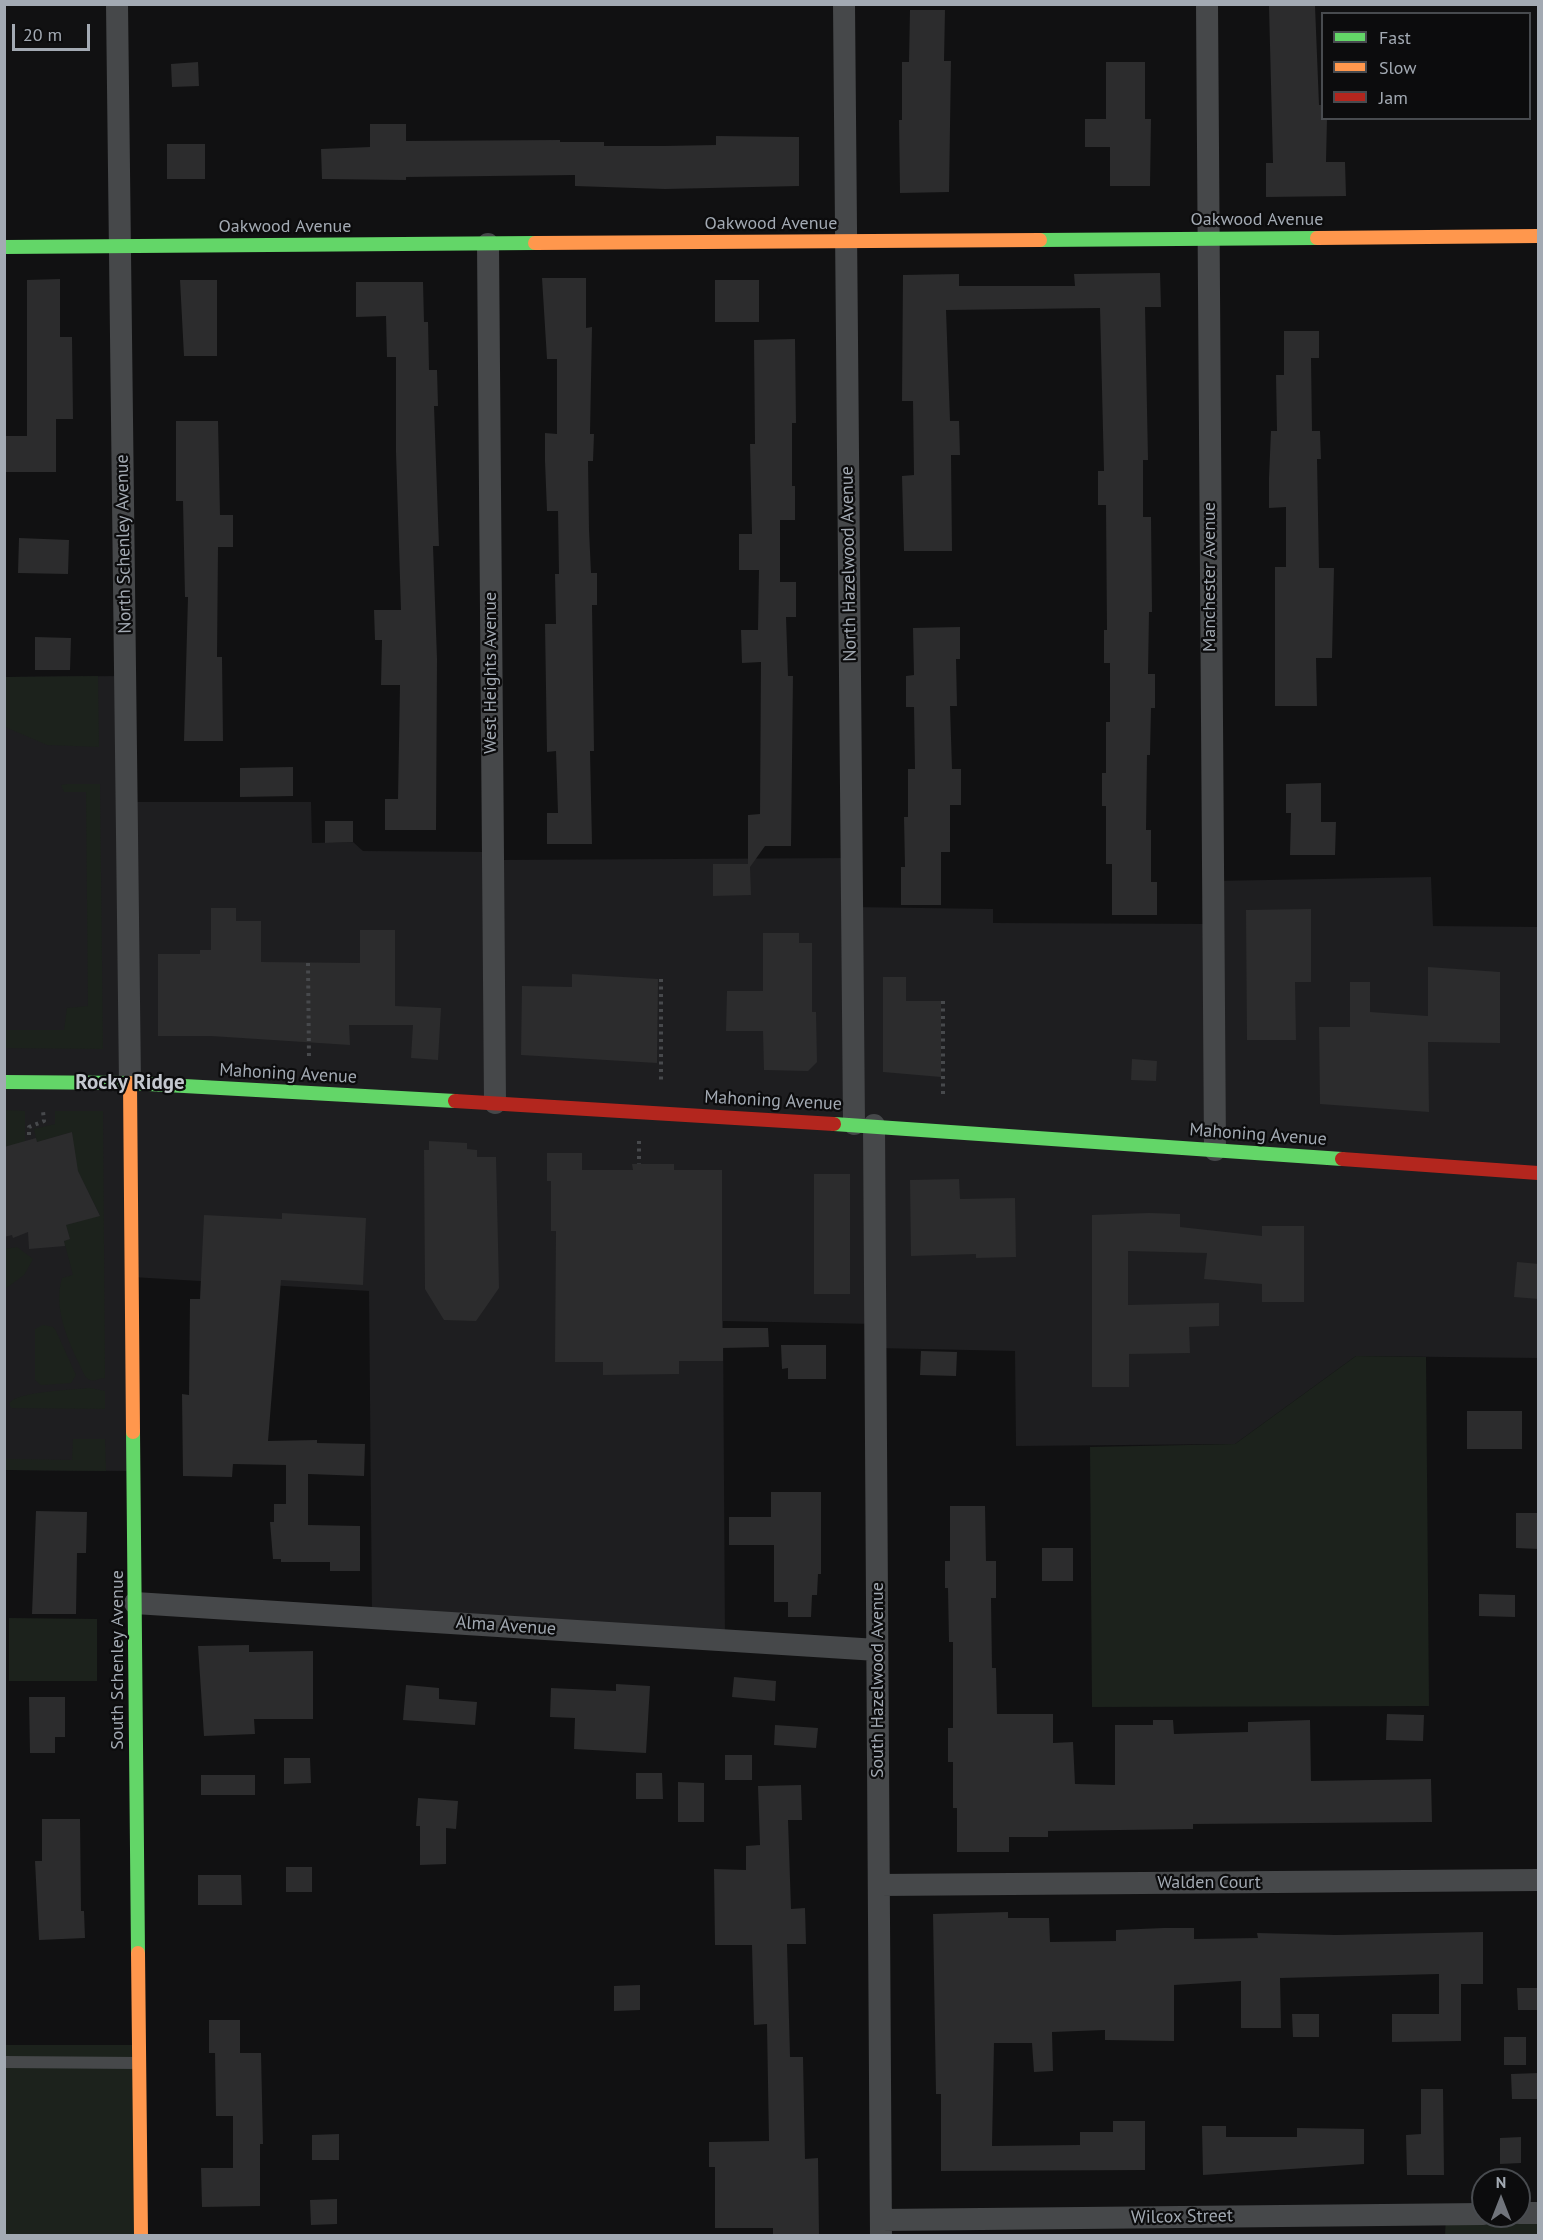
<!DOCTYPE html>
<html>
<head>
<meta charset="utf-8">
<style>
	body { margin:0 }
	#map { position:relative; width:1543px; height:2240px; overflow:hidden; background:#111112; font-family:"PT Sans",sans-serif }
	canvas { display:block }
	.frame { position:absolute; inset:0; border:6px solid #a3aab3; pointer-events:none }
	.legend { position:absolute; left:1321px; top:12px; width:210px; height:108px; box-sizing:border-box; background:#0c0c0d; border:2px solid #484b4f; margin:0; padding:8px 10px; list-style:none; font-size:18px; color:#a3aab3 }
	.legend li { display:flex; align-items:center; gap:12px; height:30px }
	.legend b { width:30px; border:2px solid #484b4f }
	.north { position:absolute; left:1471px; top:2168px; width:60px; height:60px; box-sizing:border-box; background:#0c0c0d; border:2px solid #484b4f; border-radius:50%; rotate:0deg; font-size:16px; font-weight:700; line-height:24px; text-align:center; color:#a3aab3 }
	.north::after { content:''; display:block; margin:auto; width:21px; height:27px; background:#70747b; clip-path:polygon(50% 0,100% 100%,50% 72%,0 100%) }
	.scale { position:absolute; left:12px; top:24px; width:78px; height:27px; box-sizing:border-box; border:3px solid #a3aab3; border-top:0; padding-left:8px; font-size:18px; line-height:21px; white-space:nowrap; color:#a3aab3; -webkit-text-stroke:4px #0c0c0d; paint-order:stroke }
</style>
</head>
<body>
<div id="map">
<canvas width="1543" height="2240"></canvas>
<div class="frame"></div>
<ul class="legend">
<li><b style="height:8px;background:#63d668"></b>Fast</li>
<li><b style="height:8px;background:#ff974d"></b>Slow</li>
<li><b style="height:8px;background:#b3261e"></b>Jam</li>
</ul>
<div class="north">N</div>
<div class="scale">20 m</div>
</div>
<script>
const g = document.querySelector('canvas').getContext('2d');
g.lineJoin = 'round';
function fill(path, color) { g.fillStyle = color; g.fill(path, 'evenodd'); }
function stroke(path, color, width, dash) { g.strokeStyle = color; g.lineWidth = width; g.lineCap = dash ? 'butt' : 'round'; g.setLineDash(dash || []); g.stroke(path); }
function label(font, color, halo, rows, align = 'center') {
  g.font = font + ' "PT Sans",sans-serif'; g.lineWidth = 4.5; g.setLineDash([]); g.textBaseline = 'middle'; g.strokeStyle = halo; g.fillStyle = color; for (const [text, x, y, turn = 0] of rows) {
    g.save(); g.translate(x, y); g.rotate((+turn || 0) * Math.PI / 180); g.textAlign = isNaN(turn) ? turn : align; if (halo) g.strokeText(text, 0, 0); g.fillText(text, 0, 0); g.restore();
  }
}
fill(new Path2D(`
	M 125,676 L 127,802 L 311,802 L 312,843 L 353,842 L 363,851 L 493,852 L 493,860 L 852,858 L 852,907 L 993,909 L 993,923 L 1213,924 L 1213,881 L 1431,877 L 1433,926 L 1538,927 L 1538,1358 L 1356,1356 L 1235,1444 L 1016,1446 L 1015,1351 L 876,1348 L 875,1324 L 723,1321 L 725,1640 L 372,1618 L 369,1291 L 132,1277 L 134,1471 L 5,1470 L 4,677 Z`), '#1e1e20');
fill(new Path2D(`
	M 98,676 L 99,747 L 47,745 L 5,727 L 5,677 Z
	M 67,784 L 100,784 L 103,1049 L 5,1048 L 5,1030 L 64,1030 L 67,1008 L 88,1006 L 86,792 L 64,792 L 61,785 Z
	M 5,1110 L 25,1111 L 25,1144 L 5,1147 Z
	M 55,1111 L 103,1111 L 105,1378 C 97,1378 92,1385 85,1376 C 71,1347 52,1311 62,1278 L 73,1275 L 64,1241 L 70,1239 L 67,1228 L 60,1230 L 59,1227 L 100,1215 L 75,1166 L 72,1132 L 37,1142 L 34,1129 L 55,1124 Z
	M 17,1247 L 33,1259 L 24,1275 L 5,1289 L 5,1249 Z
	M 43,1325 L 53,1327 L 56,1331 L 76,1375 L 71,1383 L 41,1385 L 35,1380 L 35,1329 Z
	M 1356,1356 L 1426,1357 L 1429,1706 L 1092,1707 L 1090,1447 L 1235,1444 Z
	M 90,1388 L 105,1391 L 105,1409 L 11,1408 L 9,1404 C 15,1391 74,1390 90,1388 Z
	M 73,1439 L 105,1439 L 106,1471 L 5,1470 L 5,1459 L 72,1460 Z
	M 9,1618 L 97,1619 L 97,1681 L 9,1681 Z
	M 4,2045 L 139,2045 L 141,2235 L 5,2235 Z
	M 1538,2213 L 1538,2235 L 1445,2236 L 1446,2214 L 1519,2216 Z`), '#1c221c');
fill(new Path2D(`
	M 1269,6 L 1315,6 L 1319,105 L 1323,105 L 1323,118 L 1327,118 L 1326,162 L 1345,162 L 1346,196 L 1266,197 L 1266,163 L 1273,163 Z
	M 910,10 L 945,10 L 944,61 L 951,61 L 949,192 L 900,193 L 899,120 L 902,120 L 902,62 L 909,62 Z
	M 198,62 L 199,86 L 172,87 L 171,64 Z
	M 1106,62 L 1145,62 L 1145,119 L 1151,119 L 1150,186 L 1110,186 L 1110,147 L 1085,147 L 1085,119 L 1106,119 Z
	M 370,124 L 406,124 L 406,141 L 560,140 L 560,142 L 604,142 L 604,146 L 664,146 L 716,145 L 716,136 L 799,137 L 799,186 L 665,189 L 575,186 L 575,175 L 406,177 L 406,180 L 322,179 L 321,149 L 370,147 Z
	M 167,144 L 205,144 L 205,179 L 167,179 Z
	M 1160,273 L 1161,307 L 1145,307 L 1148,460 L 1143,460 L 1143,517 L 1151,517 L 1152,612 L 1149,612 L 1148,674 L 1155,674 L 1155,708 L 1151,708 L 1150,755 L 1147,755 L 1146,830 L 1151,830 L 1151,882 L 1157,882 L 1157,915 L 1112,915 L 1112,864 L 1106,864 L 1106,806 L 1102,806 L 1102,773 L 1106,773 L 1106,722 L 1110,722 L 1110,663 L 1104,663 L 1104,630 L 1107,630 L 1106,505 L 1098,505 L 1098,471 L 1104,471 L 1100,308 L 946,310 L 950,421 L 959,421 L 960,455 L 951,455 L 952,551 L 904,551 L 902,476 L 914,475 L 913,401 L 902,401 L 903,275 L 959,274 L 959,286 L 1075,286 L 1074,274 Z
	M 542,278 L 586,278 L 586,328 L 592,327 L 590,434 L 594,434 L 593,461 L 588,461 L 589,530 L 591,573 L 597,573 L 597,605 L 592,605 L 594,751 L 590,751 L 592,844 L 547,844 L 547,813 L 558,813 L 556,751 L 547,752 L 545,624 L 556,624 L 555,574 L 559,574 L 558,511 L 547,511 L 545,461 L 545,433 L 557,434 L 557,359 L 547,359 Z
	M 60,279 L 60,337 L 72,337 L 73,419 L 56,419 L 56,472 L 6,472 L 6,436 L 27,436 L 27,280 Z
	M 180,280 L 217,280 L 217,356 L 184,356 Z
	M 715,280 L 759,280 L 759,322 L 715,322 Z
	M 356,282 L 423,282 L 424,322 L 428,322 L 429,370 L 437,370 L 438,406 L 434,406 L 439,546 L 433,546 L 437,659 L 436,830 L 385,830 L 385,799 L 398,799 L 400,685 L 381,685 L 382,640 L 375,640 L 374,610 L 401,610 L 396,452 L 396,357 L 387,357 L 386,316 L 356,317 Z
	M 1284,331 L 1319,331 L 1319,358 L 1311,358 L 1312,431 L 1320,431 L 1321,459 L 1317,459 L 1319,568 L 1334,568 L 1332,658 L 1316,658 L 1317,706 L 1275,706 L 1275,567 L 1286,567 L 1286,507 L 1269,508 L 1269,478 L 1271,431 L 1277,431 L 1276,375 L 1284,375 Z
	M 795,339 L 796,423 L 792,423 L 792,486 L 795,486 L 795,520 L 780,520 L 780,582 L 796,582 L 796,617 L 786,617 L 788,676 L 793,676 L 791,846 L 765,846 L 750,867 L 751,895 L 713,896 L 713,864 L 748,864 L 748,815 L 760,814 L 761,662 L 742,663 L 741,630 L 758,630 L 759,570 L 739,570 L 739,534 L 752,534 L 750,444 L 755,444 L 754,340 Z
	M 176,421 L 218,421 L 220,515 L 233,515 L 233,547 L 218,547 L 217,657 L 222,657 L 223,741 L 184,741 L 188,597 L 185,597 L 183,501 L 176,501 Z
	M 19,538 L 69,540 L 68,574 L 18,573 Z
	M 960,627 L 960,659 L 956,659 L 957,706 L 950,706 L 952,769 L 961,769 L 961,805 L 950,805 L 950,852 L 941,852 L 941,905 L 901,905 L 901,867 L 905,867 L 904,817 L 908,817 L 908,769 L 915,769 L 914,707 L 906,707 L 906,676 L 914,675 L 913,628 Z
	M 35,637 L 71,638 L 70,670 L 35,670 Z
	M 293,767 L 293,796 L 240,797 L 240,768 Z
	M 1321,783 L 1321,822 L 1336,822 L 1335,855 L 1290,855 L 1291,813 L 1286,813 L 1286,784 Z
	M 325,821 L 353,821 L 353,842 L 325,843 Z
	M 211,908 L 236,908 L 236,921 L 261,921 L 261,962 L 360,963 L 360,930 L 395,930 L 395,1006 L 441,1008 L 438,1060 L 411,1058 L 413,1025 L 349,1025 L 350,1045 L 211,1036 L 158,1036 L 158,954 L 200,954 L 200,950 L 211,950 Z
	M 1311,909 L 1311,982 L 1295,982 L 1296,1040 L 1247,1040 L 1246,910 Z
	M 763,933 L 799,933 L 799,943 L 812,943 L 812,1012 L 816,1012 L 817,1062 L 808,1071 L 764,1070 L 763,1031 L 726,1031 L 727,991 L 763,991 Z
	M 1428,967 L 1500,972 L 1500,1043 L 1428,1042 L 1429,1112 L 1320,1104 L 1319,1027 L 1350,1027 L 1350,982 L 1370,982 L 1370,1012 L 1428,1016 Z
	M 572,974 L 658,979 L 657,1063 L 521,1055 L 522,986 L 572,987 Z
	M 883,977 L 906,977 L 906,1001 L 941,1001 L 941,1077 L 883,1072 Z
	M 1132,1059 L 1157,1061 L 1156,1081 L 1131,1080 Z
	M 72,1132 L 78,1171 L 100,1216 L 66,1225 L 70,1239 L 64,1241 L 65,1246 L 29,1249 L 28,1232 L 13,1238 L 12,1235 L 4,1237 L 4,1147 L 36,1138 L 37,1142 Z
	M 429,1141 L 467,1143 L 467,1149 L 477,1150 L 477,1157 L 496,1157 L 499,1288 L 476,1321 L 444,1320 L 425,1289 L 424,1150 L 429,1150 Z
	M 547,1153 L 582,1153 L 582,1170 L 633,1170 L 632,1164 L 674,1164 L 674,1170 L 722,1170 L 722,1328 L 768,1328 L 769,1347 L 723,1348 L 723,1361 L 679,1361 L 679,1374 L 603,1375 L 603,1362 L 555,1362 L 556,1231 L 551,1231 L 551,1181 L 547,1181 Z
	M 814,1174 L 850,1174 L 850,1294 L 814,1294 Z
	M 959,1179 L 960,1199 L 1015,1198 L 1016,1257 L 976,1258 L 976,1254 L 911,1256 L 910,1180 Z
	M 282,1213 L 366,1218 L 363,1285 L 281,1280 L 268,1441 L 317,1440 L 317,1443 L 365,1444 L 364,1476 L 308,1474 L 308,1525 L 360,1526 L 360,1571 L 330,1571 L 330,1562 L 281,1562 L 281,1559 L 273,1559 L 270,1522 L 274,1522 L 274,1504 L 286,1504 L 286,1465 L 233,1464 L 232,1477 L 183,1476 L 182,1394 L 189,1395 L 190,1299 L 200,1299 L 204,1215 L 282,1219 Z
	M 1149,1213 L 1180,1214 L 1180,1227 L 1262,1236 L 1262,1226 L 1304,1226 L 1304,1302 L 1262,1302 L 1262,1284 L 1204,1279 L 1207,1253 L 1128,1251 L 1128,1305 L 1219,1303 L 1219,1326 L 1189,1327 L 1190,1353 L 1129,1354 L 1129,1387 L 1092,1387 L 1092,1215 Z
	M 1517,1262 L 1539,1264 L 1539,1299 L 1514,1297 Z
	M 781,1345 L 826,1345 L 826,1379 L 788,1379 L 788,1368 L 782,1369 Z
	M 921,1351 L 957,1352 L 956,1376 L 920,1375 Z
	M 1467,1411 L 1522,1411 L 1522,1449 L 1467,1449 Z
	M 771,1492 L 821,1492 L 821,1574 L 818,1574 L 817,1595 L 812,1595 L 811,1617 L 788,1617 L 788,1602 L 774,1602 L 774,1545 L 729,1545 L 729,1517 L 771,1517 Z
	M 950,1506 L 985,1506 L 986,1561 L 996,1561 L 996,1598 L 991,1598 L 992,1668 L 996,1668 L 997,1714 L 1053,1714 L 1053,1743 L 1073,1742 L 1075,1784 L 1115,1785 L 1115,1725 L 1153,1725 L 1153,1720 L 1173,1720 L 1174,1734 L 1248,1732 L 1248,1722 L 1310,1720 L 1311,1781 L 1431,1779 L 1432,1822 L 1193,1824 L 1193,1829 L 1048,1831 L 1048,1837 L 1009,1837 L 1009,1852 L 957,1852 L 957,1808 L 953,1808 L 953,1762 L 948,1762 L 948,1728 L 953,1728 L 953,1642 L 949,1642 L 948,1588 L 945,1588 L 945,1561 L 950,1561 Z
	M 36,1511 L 87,1512 L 86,1553 L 77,1553 L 76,1614 L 32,1614 Z
	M 1516,1513 L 1539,1513 L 1539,1549 L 1516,1548 Z
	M 1042,1548 L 1073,1548 L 1073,1581 L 1042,1581 Z
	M 1479,1594 L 1515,1595 L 1515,1617 L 1479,1616 Z
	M 249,1645 L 249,1652 L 313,1651 L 313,1719 L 254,1719 L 255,1734 L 204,1736 L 198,1646 Z
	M 734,1677 L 776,1681 L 775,1701 L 732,1697 Z
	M 616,1684 L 650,1686 L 646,1753 L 574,1749 L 575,1718 L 550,1717 L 551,1688 L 616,1691 Z
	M 406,1685 L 439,1688 L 439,1699 L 477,1702 L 475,1725 L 403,1720 Z
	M 29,1697 L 65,1697 L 65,1737 L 55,1737 L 55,1753 L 30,1753 Z
	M 1387,1714 L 1424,1715 L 1423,1741 L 1386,1740 Z
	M 775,1725 L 818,1728 L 816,1748 L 774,1745 Z
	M 725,1755 L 752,1755 L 752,1780 L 725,1780 Z
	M 284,1758 L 310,1758 L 311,1783 L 284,1784 Z
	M 636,1773 L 662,1773 L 663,1799 L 636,1799 Z
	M 201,1775 L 255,1775 L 255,1795 L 201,1795 Z
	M 678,1782 L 704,1783 L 704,1822 L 678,1822 Z
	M 801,1785 L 802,1820 L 788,1820 L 791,1909 L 805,1908 L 806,1944 L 787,1944 L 790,2057 L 803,2057 L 805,2159 L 818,2158 L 819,2235 L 773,2235 L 773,2228 L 715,2228 L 715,2167 L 709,2167 L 709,2142 L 769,2141 L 767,2024 L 754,2025 L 752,1945 L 715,1945 L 714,1869 L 746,1870 L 746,1846 L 760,1845 L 758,1786 Z
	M 418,1798 L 458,1801 L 456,1829 L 446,1828 L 446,1864 L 420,1865 L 420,1826 L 416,1826 Z
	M 42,1819 L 80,1819 L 81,1911 L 84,1911 L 85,1938 L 39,1940 L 35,1861 L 42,1861 Z
	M 286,1867 L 312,1867 L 312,1892 L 286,1892 Z
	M 198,1875 L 241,1875 L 242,1905 L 198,1905 Z
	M 1008,1912 L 1008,1918 L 1049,1918 L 1050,1942 L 1116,1941 L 1116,1930 L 1164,1928 L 1194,1928 L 1194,1939 L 1258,1938 L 1257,1933 L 1336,1935 L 1483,1932 L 1483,1984 L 1461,1984 L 1461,2041 L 1392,2042 L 1392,2014 L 1439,2014 L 1439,1974 L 1280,1978 L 1281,2028 L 1241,2028 L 1241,1981 L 1174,1985 L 1174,2041 L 1105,2040 L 1105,2030 L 1052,2032 L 1053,2071 L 1034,2072 L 1032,2043 L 994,2043 L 992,2146 L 1080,2145 L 1080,2132 L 1113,2132 L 1113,2121 L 1145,2121 L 1145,2170 L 941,2171 L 941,2094 L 936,2094 L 933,1914 Z
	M 640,1985 L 640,2010 L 614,2011 L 614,1986 Z
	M 1517,1988 L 1539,1988 L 1539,2010 L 1518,2010 Z
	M 1292,2014 L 1319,2014 L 1319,2037 L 1293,2037 Z
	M 209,2020 L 240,2020 L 240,2053 L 261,2053 L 263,2144 L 260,2144 L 260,2206 L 202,2207 L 201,2168 L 233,2168 L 233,2116 L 216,2116 L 215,2053 L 209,2053 Z
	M 1504,2037 L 1526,2037 L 1526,2065 L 1504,2065 Z
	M 1539,2073 L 1539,2099 L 1512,2099 L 1511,2074 Z
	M 1421,2089 L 1443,2089 L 1444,2175 L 1407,2175 L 1406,2135 L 1421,2134 Z
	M 1202,2126 L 1226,2126 L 1226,2137 L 1297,2137 L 1297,2128 L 1364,2129 L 1364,2164 L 1203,2175 Z
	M 339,2134 L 339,2160 L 312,2160 L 312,2135 Z
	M 1521,2137 L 1521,2163 L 1500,2164 L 1500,2138 Z
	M 337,2199 L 337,2224 L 311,2225 L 310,2200 Z`), '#2c2c2d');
stroke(new Path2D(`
	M 308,963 L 309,1059
	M 661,979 L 661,1080
	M 943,1001 L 943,1098
	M 29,1135 L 29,1127 L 44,1121 L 43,1111
	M 639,1141 L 639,1164`), '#47494c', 4, [3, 4.5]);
stroke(new Path2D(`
	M 4,2062 L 138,2063`), '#46484a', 12);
stroke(new Path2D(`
	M 117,4 L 130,1083
	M 844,4 L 854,1124
	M 1207,4 L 1215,1150
	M 488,244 L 495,1103
	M 874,1125 L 881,2236
	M 135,1603 L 877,1650
	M 879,1885 L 1538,1880
	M 1519,2213 L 1538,2213
	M 881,2220 L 1483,2214`), '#46484a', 22);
stroke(new Path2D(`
	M 1040,240 L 1317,238
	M 4,247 L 535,243
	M 4,1082 L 130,1083 L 455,1101
	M 834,1124 L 1342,1159
	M 133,1432 L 138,1953`), '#63d668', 14);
stroke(new Path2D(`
	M 1317,238 L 1538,236
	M 535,243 L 1040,240
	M 130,1083 L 133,1432
	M 138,1953 L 141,2236`), '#ff974d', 14);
stroke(new Path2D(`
	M 455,1101 L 834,1124
	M 1342,1159 L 1538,1173`), '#b3261e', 14);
label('18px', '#a3aab3', '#0c0c0d', [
	["Oakwood Avenue",1257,220],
	["Oakwood Avenue",771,224],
	["Oakwood Avenue",285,227],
	["North Schenley Avenue",124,544,-91],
	["North Hazelwood Avenue",849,564,-91],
	["Manchester Avenue",1210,577,-90],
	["West Heights Avenue",491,673,-90],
	["Mahoning Avenue",288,1074,3],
	["Mahoning Avenue",773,1101,3],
	["Mahoning Avenue",1258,1135,4],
	["Alma Avenue",506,1626,4],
	["South Schenley Avenue",118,1660,-90],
	["South Hazelwood Avenue",878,1680,-90],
	["Walden Court",1209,1883],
	["Wilcox Street",1182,2217,-1]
]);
label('bold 21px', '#c4c8cf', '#0c0c0d', [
	["Rocky Ridge",130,1083]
]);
</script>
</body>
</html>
